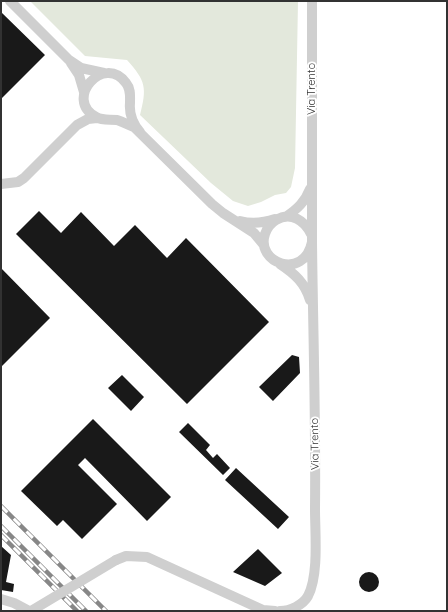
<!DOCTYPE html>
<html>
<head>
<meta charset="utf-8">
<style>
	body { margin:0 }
	#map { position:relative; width:448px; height:612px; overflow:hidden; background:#fff; font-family:Quicksand,sans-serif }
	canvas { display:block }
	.frame { position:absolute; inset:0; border:2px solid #323232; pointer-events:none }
</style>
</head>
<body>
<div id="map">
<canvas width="448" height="612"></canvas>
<div class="frame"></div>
</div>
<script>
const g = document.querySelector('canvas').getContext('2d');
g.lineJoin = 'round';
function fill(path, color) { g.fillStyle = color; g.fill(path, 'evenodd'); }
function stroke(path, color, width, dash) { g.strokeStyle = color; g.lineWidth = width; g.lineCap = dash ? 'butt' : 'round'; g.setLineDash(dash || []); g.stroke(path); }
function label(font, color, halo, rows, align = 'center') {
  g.font = font + ' Quicksand,sans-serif'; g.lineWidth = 4; g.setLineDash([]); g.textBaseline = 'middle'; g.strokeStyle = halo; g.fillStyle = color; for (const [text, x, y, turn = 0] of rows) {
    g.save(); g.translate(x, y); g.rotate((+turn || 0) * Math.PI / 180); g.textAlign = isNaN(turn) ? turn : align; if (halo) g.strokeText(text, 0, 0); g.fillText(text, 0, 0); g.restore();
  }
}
fill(new Path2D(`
	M 30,1 L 298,1 L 295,168 L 291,187 L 286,193 L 275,195 L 261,202 L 248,206 L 233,201 L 211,183 L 140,115 C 147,88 146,81 127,60 L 85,56 Z`), '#e3e8dc');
fill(new Path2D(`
	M 1,12 L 45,55 L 1,99 Z
	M 39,211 L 61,233 L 81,212 L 114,246 L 135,225 L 167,258 L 186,238 L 269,322 L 187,404 L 16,234 Z
	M 1,268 L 50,318 L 1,367 Z
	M 292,355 L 299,357 L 300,373 L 273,401 L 259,387 Z
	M 122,375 L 144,397 L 131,411 L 108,388 Z
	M 93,419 L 171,497 L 147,521 L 85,458 L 78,465 L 117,504 L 82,539 L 63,520 L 57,526 L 21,491 Z
	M 188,423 L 210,445 L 206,450 L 213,458 L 217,454 L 230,468 L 223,475 L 179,432 Z
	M 236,468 L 289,517 L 278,529 L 225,480 Z
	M 1,546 L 11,555 L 6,582 L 14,584 L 13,592 L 1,590 Z
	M 258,549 L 282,573 L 265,586 L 233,572 Z
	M359 582a10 10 0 1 1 20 0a10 10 0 1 1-20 0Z`), '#191919');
stroke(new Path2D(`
	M 10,1 L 69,60 L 81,68 L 104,73
	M 71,63 L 79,75 L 84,92
	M 140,132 C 133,124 129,114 130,103 C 130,96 131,89 126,83 C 104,53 63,99 96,117 C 103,121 110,119 117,120 C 123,122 129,125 134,127 L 212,204 L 223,213 L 254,233 L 264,245
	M 1,184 L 18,182 L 24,178 L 77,125 L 88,119 L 97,118
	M 287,216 C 297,209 305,202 310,189
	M 240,221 C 252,224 263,223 275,219
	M 311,234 C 305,221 291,211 276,220 C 271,223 267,228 265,234 C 255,263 304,281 312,242 L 312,1
	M 280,264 C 295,274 305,283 310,300
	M 116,560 L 126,556 L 147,557 L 263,610 L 275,611
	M 1,599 L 14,603 L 29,611
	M 280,611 C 290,611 303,605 308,596 C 319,575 315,533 315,509 C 316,420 313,331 312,242`), '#cfcfcf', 10);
const rail = new Path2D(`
	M 1,506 L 106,611
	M 1,526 L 86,611
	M 1,535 L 77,611`);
stroke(rail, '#878787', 4.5);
stroke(rail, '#fff', 3, [9]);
stroke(new Path2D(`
	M 31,611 L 116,560`), '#cfcfcf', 10);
label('11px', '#323232', '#fff', [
	["Via Trento",312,89,-90],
	["Via Trento",315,444,-91]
]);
</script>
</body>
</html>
